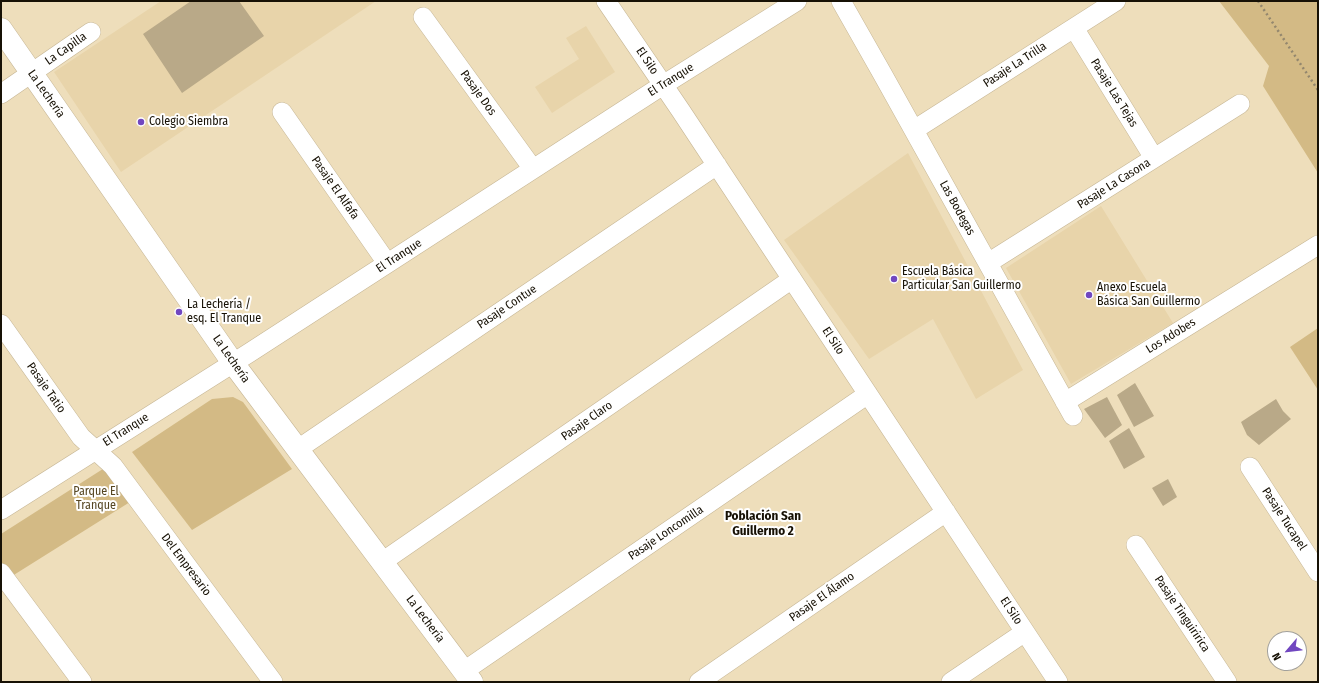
<!DOCTYPE html>
<html>
<head>
<meta charset="utf-8">
<style>
	body { margin:0 }
	#map { position:relative; width:1319px; height:683px; overflow:hidden; background:#eedebb; font-family:"Fira Sans Condensed",sans-serif }
	canvas { display:block }
	.frame { position:absolute; inset:0; border:2px solid #171105; pointer-events:none }
	.north { position:absolute; left:1267px; top:631px; width:40px; height:40px; box-sizing:border-box; background:#fff; border:1px solid #a2a09b; border-radius:50%; rotate:242deg; font-size:11px; font-weight:700; line-height:16px; text-align:center; color:#171105 }
	.north::after { content:''; display:block; margin:auto; width:14px; height:18px; background:#7147c0; clip-path:polygon(50% 0,100% 100%,50% 72%,0 100%) }
</style>
</head>
<body>
<div id="map">
<canvas width="1319" height="683"></canvas>
<div class="frame"></div>
<div class="north">N</div>
</div>
<script>
const g = document.querySelector('canvas').getContext('2d');
g.lineJoin = 'round';
function fill(path, color) { g.fillStyle = color; g.fill(path, 'evenodd'); }
function stroke(path, color, width, dash) { g.strokeStyle = color; g.lineWidth = width; g.lineCap = dash ? 'butt' : 'round'; g.setLineDash(dash || []); g.stroke(path); }
function label(font, color, halo, rows, align = 'center') {
  g.font = font + ' "Fira Sans Condensed",sans-serif'; g.lineWidth = 4; g.setLineDash([]); g.textBaseline = 'middle'; g.strokeStyle = halo; g.fillStyle = color; for (const [text, x, y, turn = 0] of rows) {
    g.save(); g.translate(x, y); g.rotate((+turn || 0) * Math.PI / 180); g.textAlign = isNaN(turn) ? turn : align; if (halo) g.strokeText(text, 0, 0); g.fillText(text, 0, 0); g.restore();
  }
}
fill(new Path2D(`
	M 161,1 L 376,1 L 121,172 L 54,72 Z
	M 586,26 L 615,72 L 552,113 L 535,87 L 579,59 L 566,38 Z
	M 908,153 L 1023,370 L 976,399 L 933,319 L 869,359 L 784,240 Z
	M 1101,206 L 1173,323 L 1071,384 L 1006,268 Z`), '#e8d4aa');
fill(new Path2D(`
	M 1219,1 L 1318,1 L 1318,173 L 1263,86 L 1269,66 Z
	M 1318,328 L 1318,390 L 1290,347 Z
	M 233,397 L 243,402 L 292,469 L 192,530 L 132,452 L 212,399 Z
	M 106,467 L 130,502 L 1,583 L 1,534 Z`), '#d3ba85');
fill(new Path2D(`
	M 191,1 L 239,1 L 264,36 L 182,93 L 143,34 Z
	M 1135,383 L 1154,416 L 1134,427 L 1117,395 Z
	M 1107,397 L 1122,425 L 1105,438 L 1084,409 Z
	M 1276,399 L 1283,411 L 1291,419 L 1259,445 L 1247,435 L 1241,422 Z
	M 1129,428 L 1145,457 L 1124,469 L 1109,441 Z
	M 1168,479 L 1177,497 L 1163,506 L 1152,488 Z`), '#b9a988');
const minor = new Path2D(`
	M 606,1 L 681,111 L 1058,682
	M 841,1 L 883,75 L 1073,416
	M 423,17 L 533,169
	M 1074,28 L 1154,158
	M 1,94 L 91,32
	M 282,112 L 387,263
	M 914,130 L 1116,1
	M 988,263 L 1240,104
	M 1,324 L 81,437 L 113,466 L 273,682
	M 1065,402 L 1318,245
	M 298,449 L 717,165
	M 1250,467 L 1318,572
	M 1,510 L 249,353 L 663,85 L 797,1
	M 1136,545 L 1227,682
	M 382,562 L 792,279
	M 1,573 L 82,682
	M 464,671 L 868,394
	M 699,682 L 946,512
	M 951,682 L 1025,632`);
const tertiary = new Path2D(`
	M 1,29 L 233,363 L 472,682`);
stroke(minor, '#c6b695', 20);
stroke(tertiary, '#c6b695', 23);
stroke(new Path2D(`
	M 1258,1 L 1318,90`), '#93876e', 2.5, [2, 3]);
stroke(minor, '#fff', 19);
stroke(tertiary, '#fff', 22);
for (const [x, y, r, color] of [
	[141,122,4,"#7147c0"],
	[894,279,4,"#7147c0"],
	[1089,295,4,"#7147c0"],
	[179,312,4,"#7147c0"]
]) { const dot = new Path2D(); dot.arc(x, y, r, 0, 2 * Math.PI); g.fillStyle = color; g.fill(dot); stroke(dot, '#fff', 1.5); }
label('12px', '#171105', '#fff', [
	["La Capilla",66,49,-35],
	["El Silo",647,61,56],
	["Pasaje La Trilla",1015,65,-33],
	["El Tranque",671,80,-32],
	["Pasaje Dos",478,93,54],
	["Pasaje Las Tejas",1114,93,58],
	["La Lechería",46,94,55],
	["Pasaje La Casona",1114,184,-32],
	["Pasaje El Alfafa",335,188,55],
	["Las Bodegas",957,208,61],
	["El Tranque",399,256,-33],
	["Pasaje Contue",507,307,-34],
	["Los Adobes",1171,336,-32],
	["El Silo",833,341,57],
	["La Lechería",231,359,55],
	["Pasaje Tatio",46,388,55],
	["Pasaje Claro",587,421,-35],
	["El Tranque",126,430,-32],
	["Pasaje Tucapel",1284,519,57],
	["Pasaje Loncomilla",666,533,-34],
	["Del Empresario",186,565,53],
	["Pasaje El Álamo",822,597,-35],
	["El Silo",1011,611,57],
	["Pasaje Tinguiririca",1182,614,56],
	["La Lechería",425,619,53]
]);
label('12px', '#171105', '#fff', [
	["Colegio Siembra",149,122],
	["Escuela Básica",902,272],
	["Particular San Guillermo",902,286],
	["Anexo Escuela",1097,288],
	["Básica San Guillermo",1097,302],
	["La Lechería /",187,305],
	["esq. El Tranque",187,319]
], 'left');
label('12px', '#564622', '#fff', [
	["Parque El",96,492],
	["Tranque",96,506]
]);
label('bold 13px', '#171105', '#fff', [
	["Población San",763,516],
	["Guillermo 2",763,531]
]);
</script>
</body>
</html>
